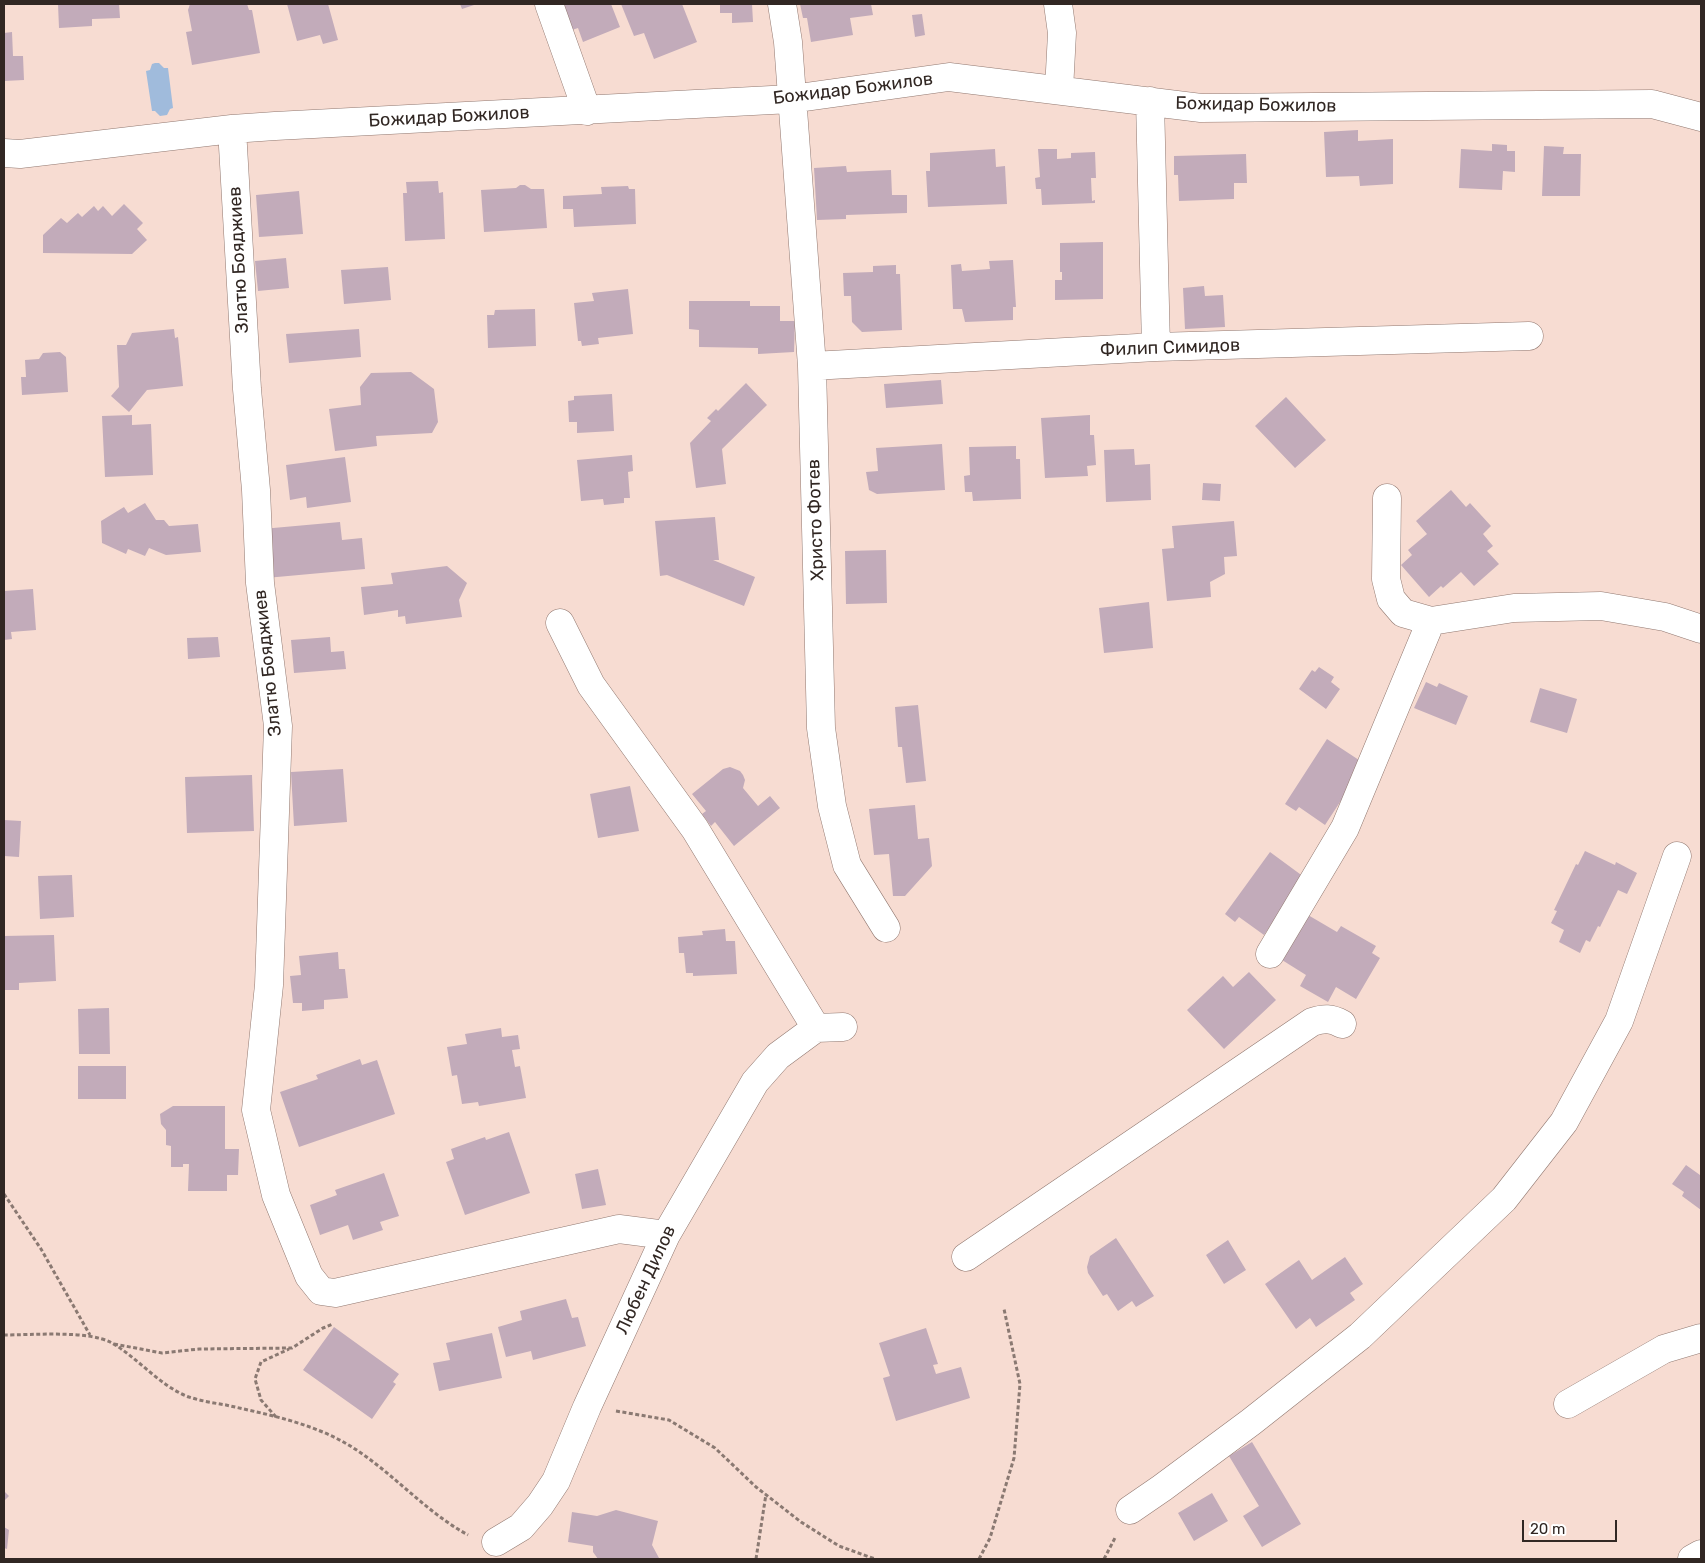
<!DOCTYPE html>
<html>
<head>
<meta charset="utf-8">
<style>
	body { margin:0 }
	#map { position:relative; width:1705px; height:1563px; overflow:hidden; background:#f7dcd2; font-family:Rubik,sans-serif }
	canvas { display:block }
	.frame { position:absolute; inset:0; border:5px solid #312723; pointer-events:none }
	.scale { position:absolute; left:1522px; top:1520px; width:95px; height:22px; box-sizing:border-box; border:2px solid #312723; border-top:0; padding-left:6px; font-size:15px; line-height:18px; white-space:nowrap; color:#312723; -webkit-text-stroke:4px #fff; paint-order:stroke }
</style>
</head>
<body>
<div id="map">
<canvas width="1705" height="1563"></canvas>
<div class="frame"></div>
<div class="scale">20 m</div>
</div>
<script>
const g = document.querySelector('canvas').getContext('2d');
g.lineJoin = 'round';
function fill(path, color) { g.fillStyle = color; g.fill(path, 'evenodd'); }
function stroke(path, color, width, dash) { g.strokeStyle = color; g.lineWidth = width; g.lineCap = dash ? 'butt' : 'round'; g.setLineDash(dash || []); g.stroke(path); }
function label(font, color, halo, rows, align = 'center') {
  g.font = font + ' Rubik,sans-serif'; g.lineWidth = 4; g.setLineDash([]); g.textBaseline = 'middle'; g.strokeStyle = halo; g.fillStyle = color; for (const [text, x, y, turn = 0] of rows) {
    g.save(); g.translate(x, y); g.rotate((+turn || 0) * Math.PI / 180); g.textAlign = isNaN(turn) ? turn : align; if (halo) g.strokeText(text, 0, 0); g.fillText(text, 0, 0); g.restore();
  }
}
fill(new Path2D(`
	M 155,63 L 159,63 L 164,68 L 168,68 L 173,108 L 170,109 L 167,115 L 160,116 L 155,111 L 152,111 L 146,71 L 150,70 L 152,64 Z`), '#a0bbdc');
fill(new Path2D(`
	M 58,4 L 119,4 L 120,18 L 92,19 L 92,26 L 59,28 Z
	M 190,4 L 247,4 L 249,10 L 252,10 L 260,53 L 192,65 L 186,32 L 192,31 L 188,10 Z
	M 287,4 L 328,4 L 338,40 L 323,44 L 320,35 L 297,41 Z
	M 460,4 L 477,4 L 462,9 Z
	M 561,4 L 611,4 L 620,27 L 583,42 L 578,28 L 572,30 Z
	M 621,4 L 682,4 L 697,42 L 654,59 L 644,33 L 634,36 Z
	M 720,4 L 752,4 L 753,22 L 732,23 L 732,13 L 720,13 Z
	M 800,4 L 871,4 L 873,15 L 850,18 L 853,35 L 811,42 L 807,18 L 803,18 Z
	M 922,14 L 925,35 L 915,37 L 912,15 Z
	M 12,32 L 13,56 L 23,56 L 24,80 L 4,81 L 4,33 Z
	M 1358,130 L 1358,141 L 1393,139 L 1393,184 L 1360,186 L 1359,176 L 1326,177 L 1324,132 Z
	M 1492,144 L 1507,145 L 1507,151 L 1515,151 L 1515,172 L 1503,171 L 1502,190 L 1459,188 L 1461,149 L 1492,151 Z
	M 1544,146 L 1564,147 L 1563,154 L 1581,154 L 1580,196 L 1542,196 Z
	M 995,149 L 996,167 L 1005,166 L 1007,204 L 928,207 L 926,171 L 930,171 L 930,153 Z
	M 1038,149 L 1057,149 L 1057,159 L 1071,158 L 1071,153 L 1095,152 L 1096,178 L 1091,178 L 1092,201 L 1095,200 L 1095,203 L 1042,205 L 1041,189 L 1036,189 L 1035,178 L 1040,177 Z
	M 1246,154 L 1247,183 L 1234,183 L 1234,199 L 1179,201 L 1178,175 L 1174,175 L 1174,156 Z
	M 846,166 L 847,172 L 891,170 L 892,195 L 907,195 L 907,213 L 846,215 L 846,219 L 817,220 L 814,168 Z
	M 438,181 L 439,193 L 443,192 L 445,239 L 405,241 L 403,193 L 407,193 L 406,182 Z
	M 520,185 L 525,185 L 531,189 L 544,189 L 547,228 L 484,232 L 481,190 L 516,188 Z
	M 628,186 L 629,189 L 635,189 L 636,224 L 574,227 L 573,209 L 563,209 L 563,196 L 602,194 L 601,187 Z
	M 299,191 L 303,234 L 259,237 L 256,195 Z
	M 124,204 L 143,223 L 137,229 L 147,240 L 132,254 L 43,253 L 43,235 L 61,218 L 67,223 L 78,213 L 82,217 L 94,206 L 98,211 L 103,206 L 112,216 Z
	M 1103,242 L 1103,299 L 1055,300 L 1055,280 L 1062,280 L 1062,272 L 1060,272 L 1060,243 Z
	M 286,258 L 289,288 L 258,291 L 255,261 Z
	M 1013,260 L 1016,307 L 1013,307 L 1013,320 L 965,322 L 962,309 L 953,309 L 951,265 L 961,264 L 962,271 L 990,269 L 989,261 Z
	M 896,265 L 896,274 L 900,274 L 902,330 L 862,332 L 852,322 L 851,296 L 844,296 L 843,273 L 873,272 L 873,266 Z
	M 388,267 L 391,300 L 344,304 L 341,270 Z
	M 1204,286 L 1205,296 L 1223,295 L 1225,327 L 1185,329 L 1183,288 Z
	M 628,289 L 633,334 L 598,338 L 599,344 L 582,346 L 581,341 L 578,341 L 574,303 L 594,301 L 592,293 Z
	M 689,301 L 750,301 L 750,306 L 780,306 L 780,321 L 795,321 L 794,352 L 758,354 L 758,348 L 699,347 L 699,330 L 689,329 Z
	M 535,309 L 536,346 L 488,348 L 487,315 L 494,315 L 495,310 Z
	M 174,329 L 175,338 L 178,337 L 183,386 L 147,390 L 129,412 L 111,396 L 119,387 L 117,345 L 126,345 L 132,333 Z
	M 359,329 L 361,357 L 289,363 L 286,334 Z
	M 60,352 L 66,357 L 68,392 L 22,395 L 21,377 L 26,377 L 25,360 L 39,359 L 43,353 Z
	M 411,372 L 434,389 L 438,422 L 432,433 L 376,436 L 377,446 L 335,451 L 329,409 L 361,405 L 360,387 L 371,373 Z
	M 941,380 L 943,404 L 886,408 L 884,384 Z
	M 746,383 L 767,405 L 722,449 L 726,484 L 696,488 L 690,443 L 711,421 L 707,418 L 716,409 L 718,411 Z
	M 612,394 L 614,431 L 577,433 L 577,422 L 569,422 L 568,401 L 574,400 L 574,396 Z
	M 1286,397 L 1326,440 L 1295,468 L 1255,426 Z
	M 132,415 L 132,425 L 151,424 L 153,475 L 105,477 L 102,416 Z
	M 1090,415 L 1090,435 L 1094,435 L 1096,465 L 1087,466 L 1088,476 L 1045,478 L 1041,418 Z
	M 942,444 L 945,490 L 877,494 L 869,490 L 866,472 L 878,471 L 876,448 Z
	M 1016,446 L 1016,459 L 1020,459 L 1021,499 L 973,501 L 972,492 L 965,492 L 964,476 L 970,475 L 969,447 Z
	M 1134,449 L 1135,465 L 1150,464 L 1151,500 L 1106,502 L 1104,450 Z
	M 632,455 L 633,471 L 628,472 L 630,498 L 624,498 L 624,503 L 604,505 L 603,499 L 581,501 L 577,460 Z
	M 345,457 L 351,502 L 307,508 L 306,497 L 290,500 L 286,465 Z
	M 1203,483 L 1221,484 L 1220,501 L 1202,500 Z
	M 1451,490 L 1466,507 L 1470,503 L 1491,526 L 1483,534 L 1493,546 L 1487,551 L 1499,564 L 1474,586 L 1461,572 L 1443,588 L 1441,586 L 1429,597 L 1401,565 L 1412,555 L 1408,550 L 1427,534 L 1416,521 Z
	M 145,503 L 156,520 L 164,520 L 169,526 L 198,524 L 201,552 L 166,555 L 149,548 L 145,556 L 128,549 L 126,554 L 102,543 L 101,521 L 124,507 L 128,513 Z
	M 715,517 L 719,560 L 713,560 L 755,577 L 744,606 L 667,575 L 660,576 L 655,521 Z
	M 1234,521 L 1237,556 L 1224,557 L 1225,574 L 1210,582 L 1211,597 L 1167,601 L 1162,549 L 1174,548 L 1172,526 Z
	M 340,522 L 342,540 L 362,538 L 365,569 L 266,578 L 262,529 Z
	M 886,550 L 887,603 L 846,604 L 845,551 Z
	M 447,566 L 467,583 L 459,600 L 462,617 L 406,624 L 405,616 L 398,617 L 398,610 L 364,615 L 361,587 L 393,584 L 391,573 Z
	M 33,589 L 36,630 L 11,632 L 12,639 L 4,640 L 4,591 Z
	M 1149,602 L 1153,648 L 1104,653 L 1099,608 Z
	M 218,637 L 220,657 L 188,659 L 187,638 Z
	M 330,637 L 331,652 L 344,651 L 346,669 L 294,673 L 291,640 Z
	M 1319,667 L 1334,677 L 1331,682 L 1340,689 L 1326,709 L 1299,689 L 1312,670 L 1315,672 Z
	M 1426,682 L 1437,687 L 1439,683 L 1468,696 L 1456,725 L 1414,708 Z
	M 1540,688 L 1577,699 L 1567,733 L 1530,722 Z
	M 918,705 L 926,781 L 906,783 L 902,747 L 898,747 L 895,707 Z
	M 1327,739 L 1365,764 L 1325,825 L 1299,807 L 1296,811 L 1285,804 Z
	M 730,767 L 740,771 L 743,775 L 745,780 L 743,788 L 758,806 L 770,796 L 780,808 L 734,846 L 715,822 L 711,826 L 702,814 L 706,811 L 692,794 L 723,769 Z
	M 343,769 L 347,822 L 294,826 L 291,772 Z
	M 252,775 L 254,831 L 187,833 L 185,777 Z
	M 630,786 L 639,831 L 598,838 L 590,794 Z
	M 915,805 L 918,839 L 929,838 L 932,866 L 905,896 L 893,896 L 889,854 L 874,855 L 869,809 Z
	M 4,820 L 21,821 L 19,857 L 4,856 Z
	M 1585,851 L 1615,865 L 1616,862 L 1637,873 L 1627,894 L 1618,890 L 1600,927 L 1598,926 L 1590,942 L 1586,940 L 1580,953 L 1559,942 L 1564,930 L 1551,923 L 1557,911 L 1554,910 L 1576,864 L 1578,865 Z
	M 1270,852 L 1304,877 L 1264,935 L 1239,917 L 1235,922 L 1225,914 Z
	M 72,875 L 74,917 L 40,919 L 38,876 Z
	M 1308,915 L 1337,932 L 1341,926 L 1376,946 L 1372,953 L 1380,958 L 1356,999 L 1336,987 L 1328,1002 L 1300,986 L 1306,975 L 1282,960 Z
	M 725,929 L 726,941 L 735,941 L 737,974 L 693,976 L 693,973 L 686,973 L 684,953 L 679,953 L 678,937 L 703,935 L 702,931 Z
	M 54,935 L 56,981 L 19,983 L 19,990 L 4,990 L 4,936 Z
	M 338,952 L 339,969 L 345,969 L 348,998 L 324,1000 L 324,1009 L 302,1011 L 302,1003 L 293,1003 L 290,976 L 301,975 L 299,956 Z
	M 1249,972 L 1276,1000 L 1224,1049 L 1187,1010 L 1223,976 L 1233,987 Z
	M 109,1008 L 110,1054 L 79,1054 L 78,1009 Z
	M 501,1028 L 502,1037 L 518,1035 L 520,1049 L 512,1050 L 515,1067 L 520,1066 L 526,1098 L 479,1106 L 478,1102 L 462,1104 L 457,1075 L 452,1076 L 447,1047 L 467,1044 L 465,1034 Z
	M 360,1059 L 362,1065 L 377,1060 L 395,1114 L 299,1147 L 280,1092 L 318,1079 L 316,1075 Z
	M 78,1066 L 126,1066 L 126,1099 L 78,1099 Z
	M 173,1106 L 225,1106 L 225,1149 L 239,1149 L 238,1175 L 227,1175 L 227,1191 L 188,1191 L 189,1164 L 183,1164 L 183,1167 L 171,1167 L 171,1146 L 166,1145 L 166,1130 L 161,1124 L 160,1114 Z
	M 509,1132 L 530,1193 L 465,1215 L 446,1162 L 454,1159 L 451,1149 L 485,1137 L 486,1140 Z
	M 1686,1165 L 1700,1175 L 1701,1173 L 1701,1210 L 1682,1196 L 1684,1192 L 1672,1184 Z
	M 598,1169 L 606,1205 L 582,1209 L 575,1174 Z
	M 384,1173 L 399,1216 L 380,1222 L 383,1230 L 353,1240 L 348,1225 L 320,1235 L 310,1205 L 337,1195 L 335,1190 Z
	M 1116,1238 L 1154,1296 L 1136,1307 L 1132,1301 L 1118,1311 L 1107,1294 L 1103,1296 L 1088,1273 L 1087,1267 L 1090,1256 Z
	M 1228,1240 L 1246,1270 L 1224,1284 L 1206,1255 Z
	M 1345,1257 L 1363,1284 L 1350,1293 L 1355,1300 L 1316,1327 L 1310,1318 L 1296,1329 L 1265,1284 L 1299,1260 L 1312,1280 Z
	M 566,1299 L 572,1318 L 578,1317 L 586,1346 L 533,1360 L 531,1351 L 506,1357 L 498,1327 L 522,1320 L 520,1311 Z
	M 334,1327 L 399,1374 L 393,1382 L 396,1384 L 372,1419 L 303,1370 Z
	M 926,1328 L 938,1364 L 933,1365 L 936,1374 L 961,1367 L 970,1398 L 896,1421 L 883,1378 L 890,1376 L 879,1343 Z
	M 492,1333 L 502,1378 L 439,1391 L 433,1363 L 450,1360 L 446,1343 Z
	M 1252,1442 L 1301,1524 L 1262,1547 L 1243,1516 L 1259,1506 L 1229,1456 Z
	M 4,1491 L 9,1496 L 4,1501 Z
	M 1212,1493 L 1228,1521 L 1194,1541 L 1178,1513 Z
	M 616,1510 L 658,1521 L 652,1545 L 659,1558 L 598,1559 L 593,1552 L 593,1546 L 568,1542 L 572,1512 L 597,1516 Z
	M 4,1527 L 9,1530 L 7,1549 L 4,1548 Z`), '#c2abba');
const minor = new Path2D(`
	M 549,4 L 587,111
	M 782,4 L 788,42 L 812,366 L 821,728 L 832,806 L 847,865 L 886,928
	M 1058,4 L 1062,33 L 1059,90
	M 1150,101 L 1156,347
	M 232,129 L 247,389 L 256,490 L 260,583 L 278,726 L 269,985 L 256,1110 L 276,1195 L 309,1276 L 321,1291 L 335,1293 L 619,1229 L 666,1235
	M 4,153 L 20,154 L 232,129 L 275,126 L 791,99 L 949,77 L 1201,108 L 1652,104 L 1701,117
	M 812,366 L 1156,347 L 1529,336
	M 1387,498 L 1386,579 L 1391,599 L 1403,613 L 1431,621 L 1514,608 L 1601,606 L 1665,617 L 1701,629
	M 560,623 L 591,685 L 695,829 L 816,1028
	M 1270,954 L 1345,828 L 1431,621
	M 816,1028 L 843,1027
	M 966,1257 L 1312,1022 C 1324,1018 1331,1018 1342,1024
	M 1568,1404 L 1664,1349 L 1701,1338
	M 1130,1510 L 1162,1488 L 1251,1422 L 1360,1336 L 1504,1199 L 1564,1122 L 1619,1021 L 1677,856
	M 496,1542 L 521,1527 L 540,1505 L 556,1481 L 587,1407 L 666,1235 L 755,1082 L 778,1056 L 816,1028
	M 1692,1559 L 1701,1554`);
stroke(minor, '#917870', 29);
stroke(new Path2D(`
	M 4,1194 L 41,1249 L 90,1335
	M 4,1335 C 32,1335 89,1330 112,1343 C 138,1358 161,1387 189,1397 C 201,1401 214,1403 226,1405 C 270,1415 317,1424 355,1449 C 395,1475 426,1512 468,1535
	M 114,1344 L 162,1353 L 199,1349 L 292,1348 L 323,1328 L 333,1324
	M 616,1411 L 669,1420 L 715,1448 L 756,1487 L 801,1522 L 839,1546 L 875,1559
	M 276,1417 L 261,1400 L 255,1379 L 261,1362 L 289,1349
	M 756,1559 L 766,1494
	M 979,1559 L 990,1538 L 1014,1458 L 1020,1384 L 1004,1309
	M 1104,1559 L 1116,1536`), '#8a7972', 3, [4, 2.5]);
stroke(minor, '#fff', 28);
label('18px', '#312723', '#fff', [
	["Божидар Божилов",853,89,-7],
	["Божидар Божилов",1256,105,1],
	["Божидар Божилов",449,117,-3],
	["Златю Бояджиев",239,260,-93],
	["Филип Симидов",1170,348,-2],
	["Христо Фотев",816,520,-92],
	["Златю Бояджиев",268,663,-96],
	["Любен Дилов",646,1280,-65]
]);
</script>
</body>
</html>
